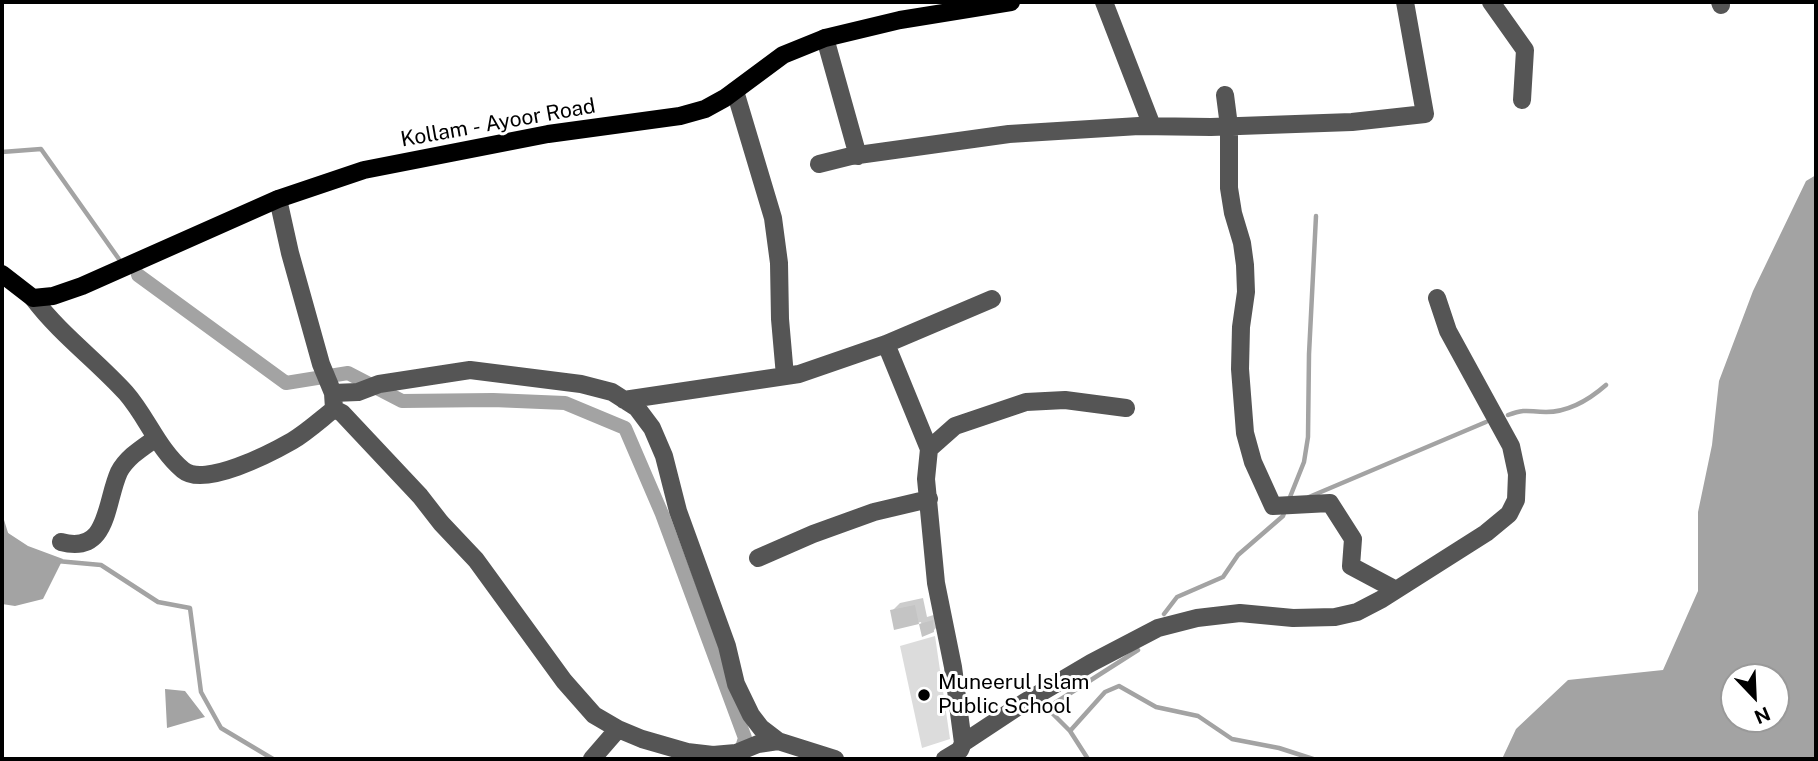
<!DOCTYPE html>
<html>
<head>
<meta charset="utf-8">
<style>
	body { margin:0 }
	#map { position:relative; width:1818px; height:761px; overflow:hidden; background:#fff; font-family:"Public Sans",sans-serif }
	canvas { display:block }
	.frame { position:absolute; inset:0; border:4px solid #000; pointer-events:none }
	.north { position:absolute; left:1720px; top:663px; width:70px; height:70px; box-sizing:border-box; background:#fff; border:2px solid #999; border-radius:50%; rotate:157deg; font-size:19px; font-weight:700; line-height:28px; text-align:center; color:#000 }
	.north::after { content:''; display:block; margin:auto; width:24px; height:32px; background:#000; clip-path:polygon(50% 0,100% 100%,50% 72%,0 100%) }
</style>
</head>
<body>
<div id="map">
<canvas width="1818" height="761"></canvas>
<div class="frame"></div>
<div class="north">N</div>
</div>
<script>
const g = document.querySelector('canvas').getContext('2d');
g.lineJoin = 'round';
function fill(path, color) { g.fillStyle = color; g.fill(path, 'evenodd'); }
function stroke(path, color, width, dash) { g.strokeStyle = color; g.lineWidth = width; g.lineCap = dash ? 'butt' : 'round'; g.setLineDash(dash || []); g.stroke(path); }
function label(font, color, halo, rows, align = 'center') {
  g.font = font + ' "Public Sans",sans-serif'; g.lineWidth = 6; g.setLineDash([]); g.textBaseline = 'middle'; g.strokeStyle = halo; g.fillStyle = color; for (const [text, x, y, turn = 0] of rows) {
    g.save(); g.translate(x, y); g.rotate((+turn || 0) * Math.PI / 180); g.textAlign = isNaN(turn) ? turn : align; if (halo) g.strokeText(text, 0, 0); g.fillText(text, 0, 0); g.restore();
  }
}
fill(new Path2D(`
	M 935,636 L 950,739 L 922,748 L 900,646 Z`), '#dcdcdc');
fill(new Path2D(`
	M 1816,175 L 1816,759 L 1502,759 L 1516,729 L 1568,680 L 1663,670 L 1698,591 L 1698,512 L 1712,445 L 1719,381 L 1753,291 L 1806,181 ZM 1734,677 L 1776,677 L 1776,719 L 1734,719 Z
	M 2,529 L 28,546 L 63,559 L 43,599 L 15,606 L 2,604 Z
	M 165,689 L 185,691 L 205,717 L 167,728 Z`), '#a3a3a3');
fill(new Path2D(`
	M 923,598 L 927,617 L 940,613 L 941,623 L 933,631 L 923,634 L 921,622 L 895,628 L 892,611 L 900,603 Z`), '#0003');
stroke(new Path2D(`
	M 2,152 L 41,149 L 121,262
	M 1508,415 C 1528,408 1528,412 1546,412 C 1569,412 1590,399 1606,385
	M 1309,497 L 1486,422
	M 1288,502 L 1304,462 L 1308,437 L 1309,354 L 1316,216
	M 2,521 L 6,534
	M 57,561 L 101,565 L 158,602 L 190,608 L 201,692 L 221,728 L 273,759
	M 1164,614 L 1177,597 L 1223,577 L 1238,555 L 1283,516 L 1285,510
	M 1070,731 L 1105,692 L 1119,686 L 1156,707 L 1198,716 L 1232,739 L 1279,748 L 1313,759
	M 1088,759 L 1070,731 L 1047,708 L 1138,650`), '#a3a3a3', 4.5);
stroke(new Path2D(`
	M 138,275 L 286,383 L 348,373 L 402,401 L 493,400 L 565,403 L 625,428 L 662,514 L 745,738 L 739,757`), '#a3a3a3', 14);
fill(new Path2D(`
	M 915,605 L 919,624 L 894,630 L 890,610 Z
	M 933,620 L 934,632 L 922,637 L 919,624 Z`), '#c4c4c4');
stroke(new Path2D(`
	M 1104,2 L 1152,126
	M 1491,2 L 1525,50 L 1522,100
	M 1720,2 L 1721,5
	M 825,38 L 858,156
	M 735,91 L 773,218 L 779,263 L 780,319 L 785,376
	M 1225,95 L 1229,126 L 1229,188 L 1233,213 L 1242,243 L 1245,265 L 1246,292 L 1241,327 L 1240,369 L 1245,433 L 1253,462 L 1273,506 L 1330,503 L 1353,539 L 1351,566 L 1396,590
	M 819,164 L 851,156 L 1009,134 L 1139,126 L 1211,127 L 1352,122 L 1425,114 L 1405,2
	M 33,298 C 60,334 96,360 126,393 C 147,417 158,449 183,470 C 204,488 271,453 292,441 C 307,432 320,420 334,409 L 333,393 L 321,364 L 290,253 L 278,199
	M 886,344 L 929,449
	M 333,393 L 358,392 L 379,384 L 470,370 L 581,384 L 612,392 L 637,408 L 652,428 L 664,456 L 678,511 L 727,646 L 736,684 L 751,715 L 761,728 L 778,741 L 835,759
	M 624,400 L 799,374 L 886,344 L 992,299
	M 334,409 L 342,413 L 420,496 L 441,523 L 476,560 L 564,681 L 594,715 L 618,729 L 642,739 L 687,752 L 713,755 L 736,753 L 758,744 L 778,741
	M 61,542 C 109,555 105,503 119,472 C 127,457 142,448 156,438
	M 758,558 L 813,534 L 874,512 L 929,499
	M 963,743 L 1025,702 L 1091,663 L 1158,628 L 1197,618 L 1240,613 L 1293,618 L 1335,617 L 1357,612 L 1382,599 L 1486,533 L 1509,514 L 1516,500 L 1517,474 L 1511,446 L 1448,331 L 1437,298
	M 592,759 L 618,729
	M 945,759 L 960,750 L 963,743 L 953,667 L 936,583 L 926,479 L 929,449 L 955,426 L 1026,402 L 1065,400 L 1126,408`), '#555', 18);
stroke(new Path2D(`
	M 2,274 L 33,298 L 53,296 L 82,286 L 278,199 L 364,170 L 548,134 L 680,116 L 705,109 L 725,98 L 783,55 L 825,38 L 900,20 L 1011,2`), '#000', 18);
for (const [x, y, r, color] of [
	[924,695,7,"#000"]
]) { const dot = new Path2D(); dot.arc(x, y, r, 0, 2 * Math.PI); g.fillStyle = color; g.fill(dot); stroke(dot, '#fff', 2.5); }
label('21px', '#000', '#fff', [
	["Kollam - Ayoor Road",498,123,-10]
]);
label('21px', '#000', '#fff', [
	["Muneerul Islam",938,683],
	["Public School",938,707]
], 'left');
</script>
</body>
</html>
